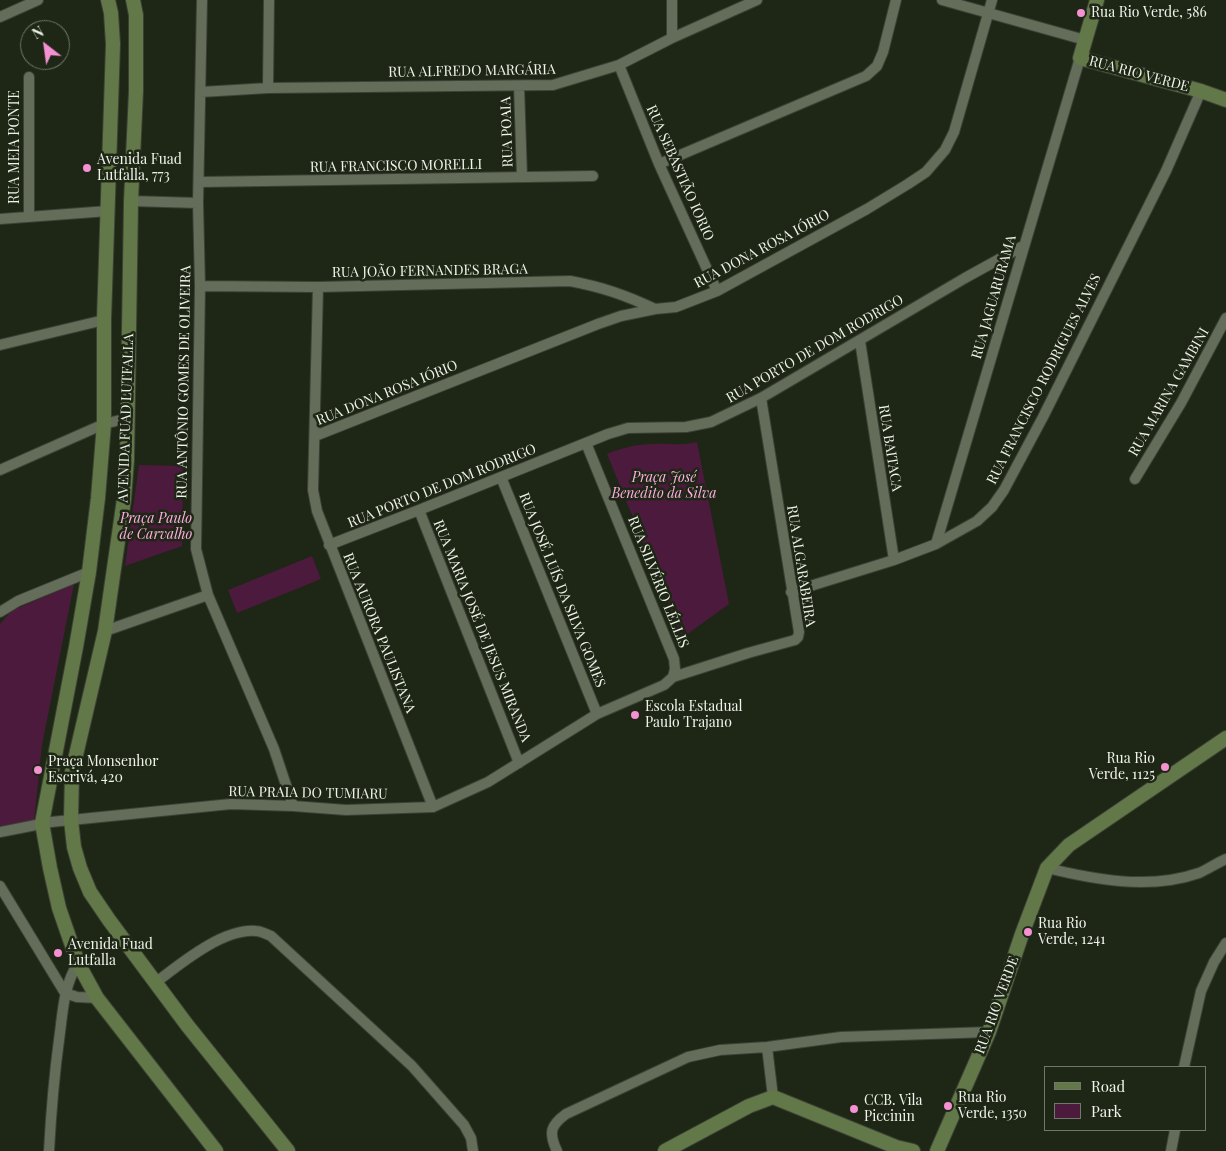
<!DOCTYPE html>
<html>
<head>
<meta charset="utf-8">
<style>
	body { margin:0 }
	#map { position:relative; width:1226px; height:1151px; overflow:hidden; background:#1e2616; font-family:"Playfair Display",serif }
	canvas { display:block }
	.legend { position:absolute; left:1044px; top:1066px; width:162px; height:65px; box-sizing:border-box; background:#1e2616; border:1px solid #71786a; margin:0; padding:6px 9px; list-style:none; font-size:15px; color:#eef4e9 }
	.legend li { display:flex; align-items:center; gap:10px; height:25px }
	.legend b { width:25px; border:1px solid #71786a }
	.north { position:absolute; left:20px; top:20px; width:50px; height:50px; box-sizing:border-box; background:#1e2616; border:1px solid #71786a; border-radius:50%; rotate:330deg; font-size:14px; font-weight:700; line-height:20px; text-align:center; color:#eef4e9 }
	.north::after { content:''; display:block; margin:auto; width:18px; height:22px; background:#f590d1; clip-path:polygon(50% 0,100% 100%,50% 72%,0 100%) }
</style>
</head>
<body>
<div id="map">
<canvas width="1226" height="1151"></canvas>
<ul class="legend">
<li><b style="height:6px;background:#637848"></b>Road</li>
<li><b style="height:14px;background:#4c1a3c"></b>Park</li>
</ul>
<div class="north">N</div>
</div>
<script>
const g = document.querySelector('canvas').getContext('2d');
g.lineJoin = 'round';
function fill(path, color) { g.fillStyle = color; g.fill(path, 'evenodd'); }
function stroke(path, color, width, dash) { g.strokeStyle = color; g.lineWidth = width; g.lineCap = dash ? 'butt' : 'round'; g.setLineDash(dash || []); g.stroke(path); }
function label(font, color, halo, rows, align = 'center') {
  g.font = font + ' "Playfair Display",serif'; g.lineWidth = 5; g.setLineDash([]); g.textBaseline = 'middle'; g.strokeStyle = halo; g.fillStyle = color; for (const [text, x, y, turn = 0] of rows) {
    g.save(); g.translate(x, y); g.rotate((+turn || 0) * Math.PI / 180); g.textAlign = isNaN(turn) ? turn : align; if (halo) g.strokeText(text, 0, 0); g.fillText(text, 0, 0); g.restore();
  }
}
fill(new Path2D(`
	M 697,442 L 729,604 L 682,638 L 607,454 C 621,448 638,444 653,444 C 669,443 682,446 697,442 Z
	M 139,465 L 183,466 L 182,546 L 125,566 Z
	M 312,556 L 321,579 L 237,613 L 228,590 Z
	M 74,584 L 42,745 L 34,821 L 0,828 L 0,624 L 11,611 Z`), '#4c1a3c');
const street = new Path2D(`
	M 202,0 L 198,203 L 200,286 L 196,549 L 208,595 L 274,749 L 293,806
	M 942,0 L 1085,40
	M 0,17 L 38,0
	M 672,38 L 672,0
	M 619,65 L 659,164 L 717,291
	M 29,77 L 29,217
	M 519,86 L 522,177
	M 268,88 L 269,0
	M 201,92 L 268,88 L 553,85 L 619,65 L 672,38 L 757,0
	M 659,164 L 866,76 L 877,66 L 883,52 L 896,0
	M 199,182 L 593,176
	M 131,201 L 198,203
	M 0,219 L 108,211
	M 200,286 L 318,287 L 570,281 C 602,287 625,295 655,309
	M 318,287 L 313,490 L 317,511 L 433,807
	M 860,341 L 894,560
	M 0,345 L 104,320
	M 315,436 L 598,324 L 621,316 L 655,309 L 676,307 L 717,291 L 867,209 L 908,184 L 926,172 L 945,150 L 954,132 L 992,0
	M 586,443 L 674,659 L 675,669 L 673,677
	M 0,470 L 104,424 L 128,418
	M 501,477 L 597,714
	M 1135,479 L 1181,403 L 1226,318
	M 419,510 L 519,763
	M 936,544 L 1080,58
	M 329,545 L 419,510 L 608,434 L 628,428 L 686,427 L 711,422 L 761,398 L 965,278 L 1023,246
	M 791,592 L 894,560 L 936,544 L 977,521 L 992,507 L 1004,490 L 1043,417 L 1166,171 L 1201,91
	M 0,612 L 18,601 L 89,572
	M 105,631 L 208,595
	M 0,832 L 51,822 L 231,804 L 293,806 L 346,810 L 433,807 L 488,782 L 597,714 L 664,685 L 673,677 L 748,653 L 795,640 L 798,637 L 799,632 L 761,398
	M 1047,868 C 1096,880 1150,890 1199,873 C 1208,869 1217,863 1226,859
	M 0,886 L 65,993
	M 155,983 C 180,964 223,928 256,931 C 261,931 266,934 271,936 L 412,1066 L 464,1125 L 471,1138 L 473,1151
	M 65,993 L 77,997 L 97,998
	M 767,1047 L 773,1097
	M 1184,1067 L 1201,991 L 1214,962 L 1226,943
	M 49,1151 C 51,1114 54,1077 59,1040 C 63,1012 63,987 78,963
	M 557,1151 C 548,1132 551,1125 566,1114 L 688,1057 L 720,1050 L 767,1047 L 841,1037 L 989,1032
	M 1171,1151 L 1175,1130`);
const secondary = new Path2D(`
	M 108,0 L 111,13 L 113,44 L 104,320 L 104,424 L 98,498 L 89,572 L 76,647 L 42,823 L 50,868 L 59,908 L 78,963 L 97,998 L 216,1151
	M 133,0 L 136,15 L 136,91 L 131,201 L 127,460 L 124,499 L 105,631 L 72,772 L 71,820 L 74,847 L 80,868 L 90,892 L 109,920 L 187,1025 L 288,1151
	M 1097,0 L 1080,58 L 1201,91 L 1226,100
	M 665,1151 L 749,1106 L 773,1097 L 896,1147 L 913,1151
	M 937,1151 L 989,1032 L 1022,934 L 1047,868 L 1069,845 L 1226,738`);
stroke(street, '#3b4135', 12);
stroke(secondary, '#3b4135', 16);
stroke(street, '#636d5a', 10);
stroke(secondary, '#637848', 14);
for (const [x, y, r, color] of [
	[1081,13,5,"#f590d1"],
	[87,168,5,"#f590d1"],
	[635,715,5,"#f590d1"],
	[1165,767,5,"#f590d1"],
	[38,770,5,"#f590d1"],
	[1028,932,5,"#f590d1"],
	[58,953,5,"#f590d1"],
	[948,1106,5,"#f590d1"],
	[854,1109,5,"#f590d1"]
]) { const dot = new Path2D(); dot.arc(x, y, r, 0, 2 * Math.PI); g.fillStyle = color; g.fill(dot); stroke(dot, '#1e2616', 2); }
label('14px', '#eef4e9', '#1e2616', [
	["Rua Rio Verde, 586",1091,13],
	["Avenida Fuad",97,160],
	["Lutfalla, 773",97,176],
	["Escola Estadual",645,707],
	["Paulo Trajano",645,723],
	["Rua Rio",1155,759,"right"],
	["Verde, 1125",1155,775,"right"],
	["Praça Monsenhor",48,762],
	["Escrivá, 420",48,778],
	["Rua Rio",1038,924],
	["Verde, 1241",1038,940],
	["Avenida Fuad",68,945],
	["Lutfalla",68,961],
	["Rua Rio",958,1098],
	["Verde, 1350",958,1114],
	["CCB. Vila",864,1101],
	["Piccinin",864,1117]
], 'left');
label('14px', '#eef4e9', '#1e2616', [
	["RUA ALFREDO MARGÁRIA",472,71,-1],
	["RUA RIO VERDE",1139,74,15],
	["RUA POAIA",507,132,-92],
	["RUA MEIA PONTE",15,147,-90],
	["RUA FRANCISCO MORELLI",396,166,-1],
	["RUA SEBASTIÃO IORIO",680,173,66],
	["RUA DONA ROSA IÓRIO",762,249,-28],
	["RUA JOÃO FERNANDES BRAGA",430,271,-1],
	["RUA JAGUARURAMA",994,297,-74],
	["RUA PORTO DE DOM RODRIGO",815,349,-30],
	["RUA FRANCISCO RODRIGUES ALVES",1044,379,-63],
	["RUA ANTÔNIO GOMES DE OLIVEIRA",184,382,-89],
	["RUA MARINA GAMBINI",1169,392,-60],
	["RUA DONA ROSA IÓRIO",387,393,-22],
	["AVENIDA FUAD LUTFALLA",126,418,-88],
	["RUA BAITACA",890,448,81],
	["RUA PORTO DE DOM RODRIGO",442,486,-22],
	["RUA ALGARABEIRA",801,566,81],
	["RUA SILVÉRIO LÉLLIS",658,582,68],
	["RUA JOSÉ LUÍS DA SILVA GOMES",562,590,68],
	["RUA MARIA JOSÉ DE JESUS MIRANDA",482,631,68],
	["RUA AURORA PAULISTANA",379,633,68],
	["RUA PRAIA DO TUMIARU",308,793,1],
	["RUA RIO VERDE",997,1005,-70]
]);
label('italic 14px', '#feaedf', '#1e2616', [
	["Praça José",664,478],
	["Benedito da Silva",664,494],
	["Praça Paulo",156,519],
	["de Carvalho",156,535]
]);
</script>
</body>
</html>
